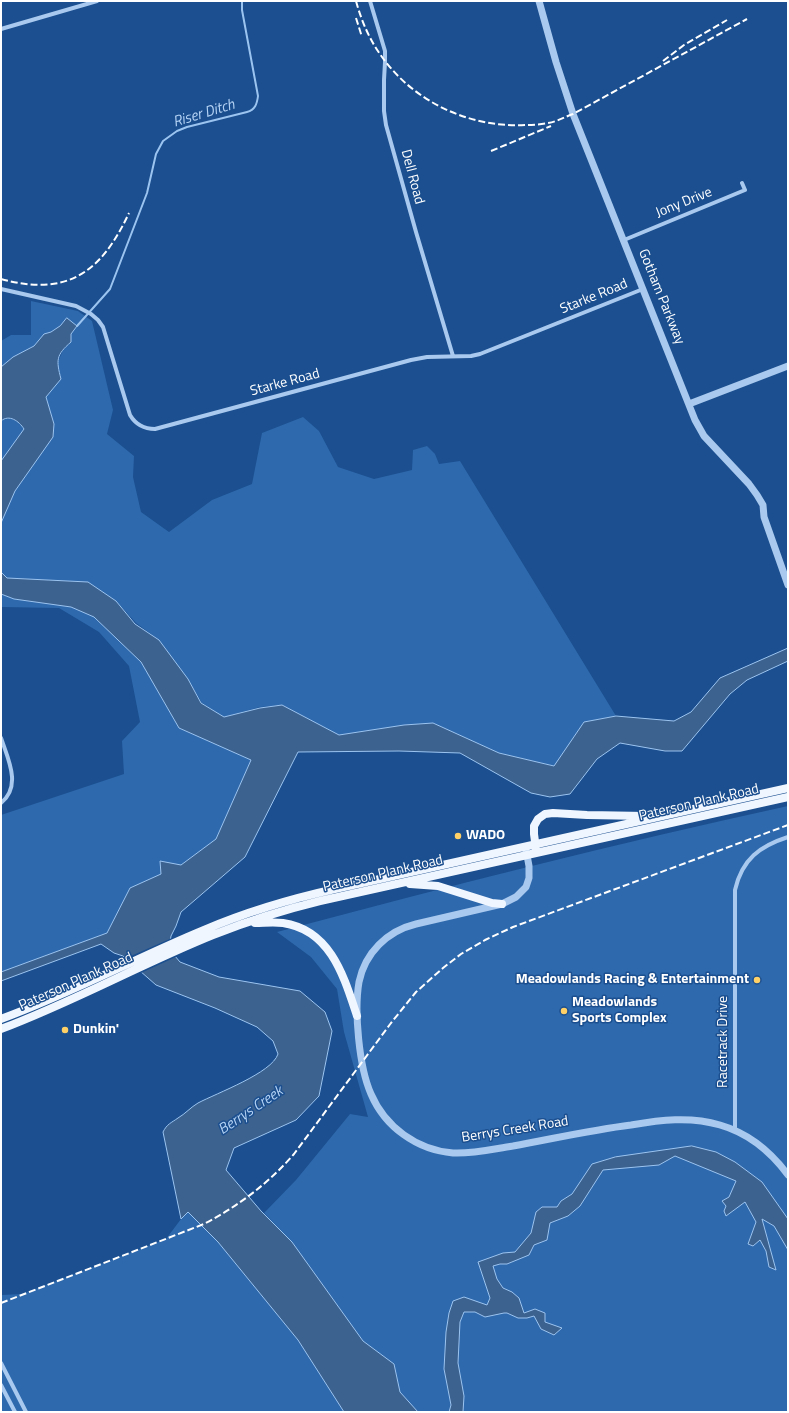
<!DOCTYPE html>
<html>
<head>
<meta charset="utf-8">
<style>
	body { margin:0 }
	#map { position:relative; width:789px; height:1413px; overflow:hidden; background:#1b4f8f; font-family:"Titillium Web",sans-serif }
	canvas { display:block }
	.frame { position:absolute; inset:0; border:2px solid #fff; pointer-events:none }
</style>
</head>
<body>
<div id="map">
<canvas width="789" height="1413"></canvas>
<div class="frame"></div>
</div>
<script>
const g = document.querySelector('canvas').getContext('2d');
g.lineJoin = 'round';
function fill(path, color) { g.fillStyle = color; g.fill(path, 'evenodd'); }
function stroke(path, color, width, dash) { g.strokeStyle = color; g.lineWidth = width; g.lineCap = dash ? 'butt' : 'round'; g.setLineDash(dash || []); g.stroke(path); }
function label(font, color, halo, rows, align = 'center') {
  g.font = font + ' "Titillium Web",sans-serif'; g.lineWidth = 3; g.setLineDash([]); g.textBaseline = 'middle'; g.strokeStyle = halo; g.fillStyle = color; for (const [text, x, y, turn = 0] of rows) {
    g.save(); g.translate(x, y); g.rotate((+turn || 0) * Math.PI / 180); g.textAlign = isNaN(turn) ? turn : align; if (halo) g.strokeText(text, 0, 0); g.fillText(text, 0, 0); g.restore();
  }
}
fill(new Path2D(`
	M 31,301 L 78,311 L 92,321 L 113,410 L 107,434 L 134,456 L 133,477 L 141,512 L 169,532 L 212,500 L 252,484 L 262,433 L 303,417 L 319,431 L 338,467 L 374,479 L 412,470 L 413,450 L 427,446 L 435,454 L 439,464 L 460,461 L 616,716 L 584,722 L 555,766 L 499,753 L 433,723 L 404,725 L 339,735 L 282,705 L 260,707 L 224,717 L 202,703 L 188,679 L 159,640 L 136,623 L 116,601 L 88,582 L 7,578 L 1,572 L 1,523 L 15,491 L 53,436 L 54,424 L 46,397 L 61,379 L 57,364 L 63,350 L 71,342 L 71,334 L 67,318 L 60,326 L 51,332 L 44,334 L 34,346 L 13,357 L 1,367 L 1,341 L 11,335 L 31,335 Z
	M 9,418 L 19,422 L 24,429 L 1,461 L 1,421 L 4,419 Z
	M 1,594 L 14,599 L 71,607 L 94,617 L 141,662 L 179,728 L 251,760 L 216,839 L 181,865 L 130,889 L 107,933 L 1,972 L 1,815 L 124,774 L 122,741 L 140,722 L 129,666 L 99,632 L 59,608 L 1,607 Z
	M 788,806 L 788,1412 L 405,1412 L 393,1364 L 363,1341 L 292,1242 L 264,1213 L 296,1180 L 350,1114 L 368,1117 L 344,1032 L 337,989 L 311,957 L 277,932 C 446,887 617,843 788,806 Z
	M 188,1212 L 218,1242 L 298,1340 L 344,1412 L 1,1412 L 1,1295 L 22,1294 L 166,1239 L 181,1219 Z`), '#2e69ad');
const water = new Path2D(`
	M 67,318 L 77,326 L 71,334 L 71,342 C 56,355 56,360 61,379 L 46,397 L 54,424 L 53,437 L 15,491 L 1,523 L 1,461 L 24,429 C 19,421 9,414 1,421 L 1,367 L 13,357 L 34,346 L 44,334 L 51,332 L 60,326 Z
	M 1,572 L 7,578 L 88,582 L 116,601 L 135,624 L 159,640 L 188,679 L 201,703 L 224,717 L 260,708 L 282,705 L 339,735 L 404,725 L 433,723 L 499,753 L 554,766 L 584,722 L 616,716 L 674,721 L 691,712 L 720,678 L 788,648 L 788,661 L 747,680 L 730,694 L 682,751 L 665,751 L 620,743 L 597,759 L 570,794 L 550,797 L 531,793 L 460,753 L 399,751 L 298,752 L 245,857 L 181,912 L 176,926 L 171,936 L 169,949 L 180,962 L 219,977 L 300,991 L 325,1012 L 332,1031 L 319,1096 L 296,1120 L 234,1148 L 226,1170 L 261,1211 L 292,1242 L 363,1341 L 394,1364 L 400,1392 L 418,1412 L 344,1412 L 298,1340 L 218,1242 L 188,1212 L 181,1219 L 163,1132 C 167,1124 171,1123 178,1118 C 185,1114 191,1107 198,1103 C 217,1093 272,1073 278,1054 L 273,1041 L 257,1027 L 215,1008 L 156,985 L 123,956 L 114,953 L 101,944 L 1,981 L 1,972 L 107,933 L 130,888 L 161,874 L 160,861 L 181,865 L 216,839 L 251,760 L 179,728 L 141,662 L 94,617 L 71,607 L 14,599 L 1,594 Z
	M 692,1146 L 716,1152 L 735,1162 L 762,1182 L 788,1219 L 788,1250 L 774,1226 L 762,1219 L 776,1270 L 769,1267 L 766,1251 L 760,1240 L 753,1246 L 748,1244 L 756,1222 L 745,1202 L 726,1216 L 724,1211 L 726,1206 L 722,1201 L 729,1197 L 736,1181 L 675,1156 L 659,1165 L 603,1170 L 580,1206 L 568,1216 L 550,1223 L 547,1240 L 534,1245 L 529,1255 L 507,1264 L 500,1264 L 493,1266 L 497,1279 L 503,1288 L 512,1292 L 519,1298 L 524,1313 L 535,1309 L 545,1313 L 545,1322 L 562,1328 L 554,1335 L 541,1329 L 534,1316 L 527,1318 L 518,1318 L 507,1313 L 504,1313 L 485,1317 L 475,1312 L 464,1312 L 460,1322 L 458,1363 L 464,1396 L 463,1412 L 449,1412 L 451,1405 L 444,1369 L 446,1332 L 449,1313 L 453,1301 L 464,1297 L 487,1305 L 490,1298 L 478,1262 L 503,1253 L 515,1252 L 531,1233 L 536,1212 L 542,1207 L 557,1207 L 561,1201 L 572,1194 L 592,1164 L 615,1157 Z`);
fill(water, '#3c6290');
stroke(water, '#9cc4f0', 1);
fill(new Path2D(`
	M 172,938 L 171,949 L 178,956 L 141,973 L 124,959 Z`), '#1b4f8f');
stroke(new Path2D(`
	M 77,326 L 110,289 L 147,193 L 156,154 L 163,141 L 177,131 L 187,127 L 247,112 C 255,110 257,104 258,96 L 242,10 L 242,1`), '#9cc4f0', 2);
stroke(new Path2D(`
	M 370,1 L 385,51 L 385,62 L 384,80 L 384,111 L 386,125 L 416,232 L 453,356
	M 1,29 L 97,1
	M 624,240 L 745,190 L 742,183
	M 1,289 L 76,306 L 91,314 L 98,320 L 103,327 L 130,415 C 136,425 144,429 155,429 L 411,360 L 427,357 L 471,356 L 480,354 L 643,289
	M 1,738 C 8,759 22,786 1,803
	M 735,1131 L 735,890 C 742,859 760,846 788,837
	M 1,1363 L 26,1412
	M 1,1385 L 15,1412`), '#a9c9ee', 4);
stroke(new Path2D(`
	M 539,1 L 556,62 L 573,114 L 695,420 L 704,436 L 749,484 L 757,495 L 763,505 L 764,517 L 788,585
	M 689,404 L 788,366
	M 526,850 L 529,866 L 529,878 L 526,887 L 516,897 L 502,904 L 416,924 C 387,931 365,953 359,982 C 354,1011 359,1067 371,1094 C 385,1127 417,1150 453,1153 C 473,1154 493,1149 513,1146 C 552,1139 591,1130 631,1125 C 660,1120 690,1116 720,1125 C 748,1133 771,1152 788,1175`), '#a9c9ee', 7);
stroke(new Path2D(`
	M 536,849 L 534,834 L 534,826 L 538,819 L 545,814 L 553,813 L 587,815 L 646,816
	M 410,884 L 438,886 L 492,903 L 502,904
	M 255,923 C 264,923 273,922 283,923 C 331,930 344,977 357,1016
	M 1,1019 C 70,994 136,958 204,930 C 246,912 290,899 335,889 L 788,788
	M 1,1029 C 73,1002 141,964 213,935 C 248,921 283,910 320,901 L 788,797`), '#f0f6ff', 8);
stroke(new Path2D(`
	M 356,1 C 362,23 371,43 385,61 C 418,104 472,128 526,125 C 536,125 547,124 556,121 C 562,119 567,116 573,114 L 747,19
	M 356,18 L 362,37
	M 663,61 L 684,45 L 727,20
	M 491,151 L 551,126
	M 1,279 C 67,297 101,273 129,213
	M 1,1303 L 204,1224 C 238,1206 268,1184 294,1154 L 391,1023 L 416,992 L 443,968 L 461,954 L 485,940 L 513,927 L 788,825`), '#fff', 2, [7, 3]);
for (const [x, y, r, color] of [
	[458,836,4,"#ffd166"],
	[757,980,4,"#ffd166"],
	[564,1011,4,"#ffd166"],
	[65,1030,4,"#ffd166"]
]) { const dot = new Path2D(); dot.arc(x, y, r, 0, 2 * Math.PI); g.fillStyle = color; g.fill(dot); stroke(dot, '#1b4f8f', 1.5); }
label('14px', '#fff', '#1b4f8f', [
	["Dell Road",412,177,75],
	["Jony Drive",684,203,-22],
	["Starke Road",594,297,-22],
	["Gotham Parkway",661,297,68],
	["Starke Road",285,383,-15],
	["Paterson Plank Road",699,803,-13],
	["Paterson Plank Road",383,874,-13],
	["Paterson Plank Road",76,982,-24],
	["Racetrack Drive",724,1042,-90],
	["Berrys Creek Road",515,1130,-9]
]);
label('bold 14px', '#fff', '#1b4f8f', [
	["WADO",466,836],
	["Meadowlands Racing & Entertainment",749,980,"right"],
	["Meadowlands",572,1003],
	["Sports Complex",572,1019],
	["Dunkin'",73,1030]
], 'left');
label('italic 15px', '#b5d3f5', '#1b4f8f', [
	["Riser Ditch",204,114,-17],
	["Berrys Creek",251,1111,-34]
]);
</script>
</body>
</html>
